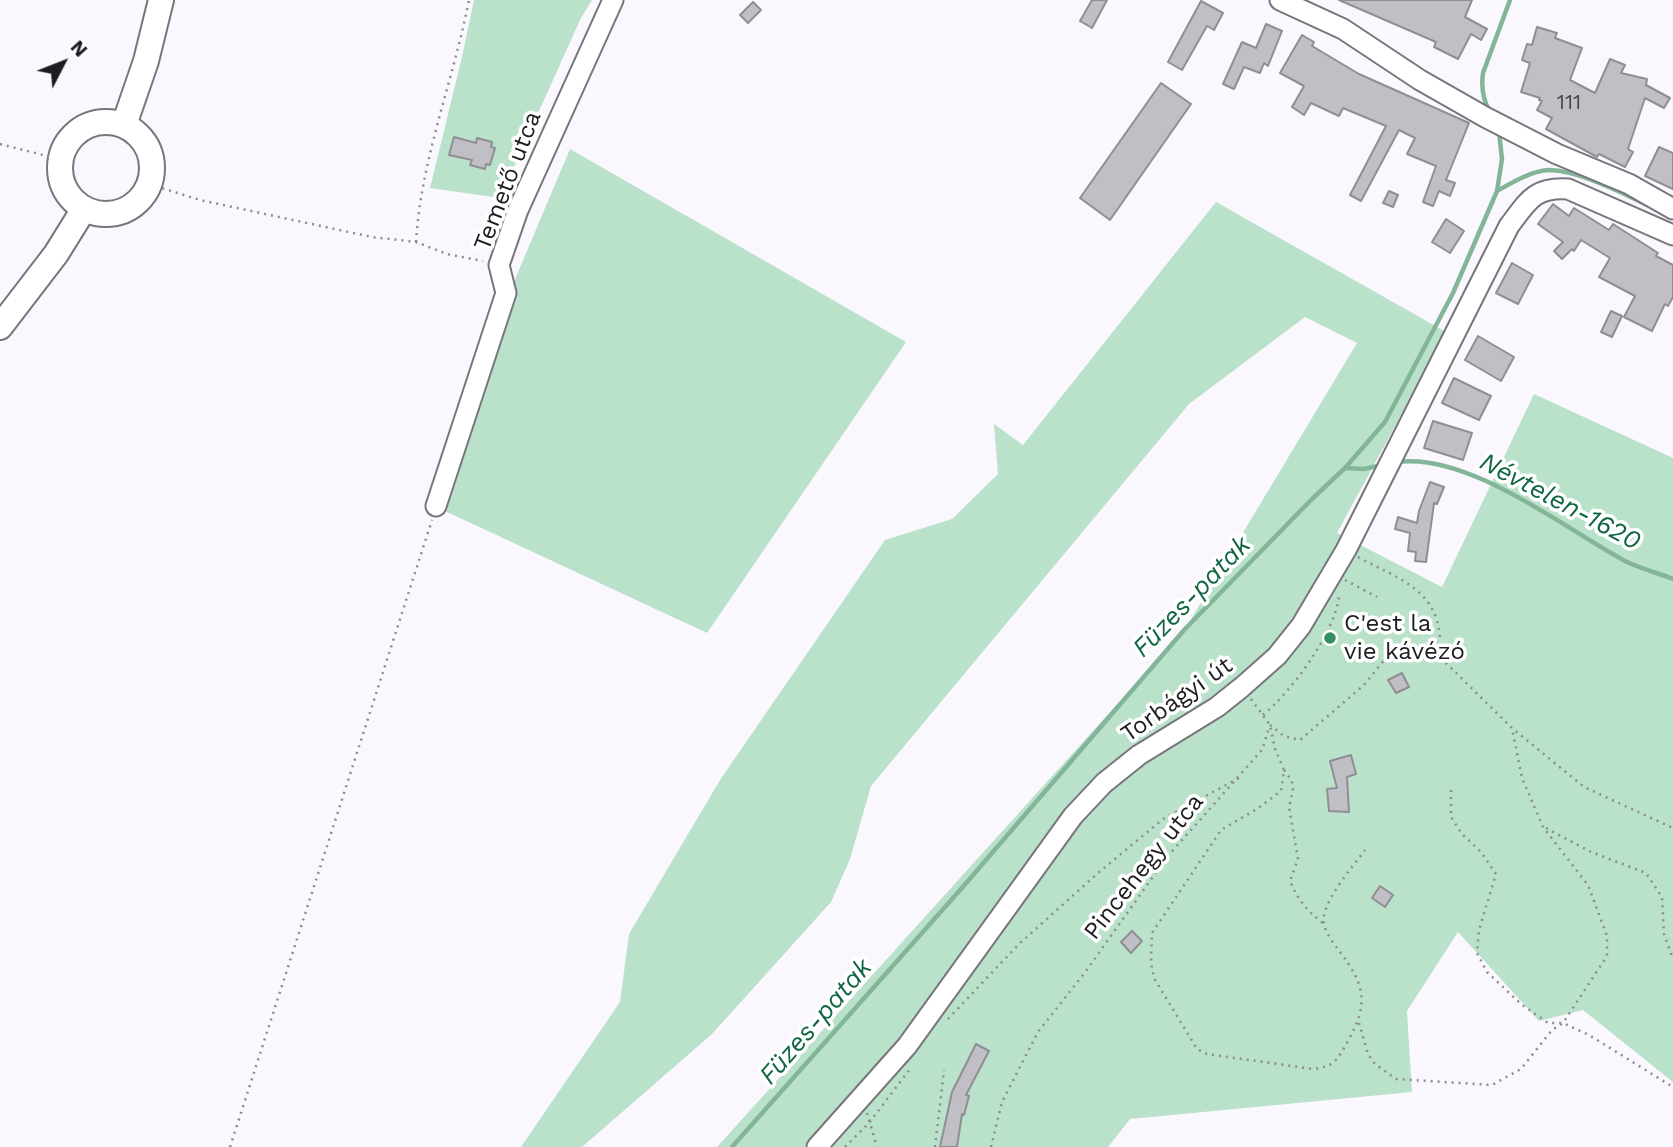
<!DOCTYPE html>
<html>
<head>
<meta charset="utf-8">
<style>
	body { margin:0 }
	#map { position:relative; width:1673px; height:1147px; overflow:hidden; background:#faf7ff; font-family:"Work Sans",sans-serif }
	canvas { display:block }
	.north { position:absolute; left:28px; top:28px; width:70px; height:70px; -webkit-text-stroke:5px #fff; paint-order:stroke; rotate:48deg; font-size:19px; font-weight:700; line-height:28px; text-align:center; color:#1d1c1f }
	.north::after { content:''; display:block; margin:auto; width:24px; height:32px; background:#1d1c1f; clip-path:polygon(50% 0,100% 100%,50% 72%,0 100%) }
</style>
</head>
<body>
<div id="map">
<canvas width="1673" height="1147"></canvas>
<div class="north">N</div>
</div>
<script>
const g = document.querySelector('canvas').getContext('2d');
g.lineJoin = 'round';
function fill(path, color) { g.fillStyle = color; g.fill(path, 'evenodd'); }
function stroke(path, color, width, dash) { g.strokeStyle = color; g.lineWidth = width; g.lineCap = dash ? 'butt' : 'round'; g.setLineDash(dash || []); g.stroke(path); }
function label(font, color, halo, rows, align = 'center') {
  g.font = font + ' "Work Sans",sans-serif'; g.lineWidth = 7; g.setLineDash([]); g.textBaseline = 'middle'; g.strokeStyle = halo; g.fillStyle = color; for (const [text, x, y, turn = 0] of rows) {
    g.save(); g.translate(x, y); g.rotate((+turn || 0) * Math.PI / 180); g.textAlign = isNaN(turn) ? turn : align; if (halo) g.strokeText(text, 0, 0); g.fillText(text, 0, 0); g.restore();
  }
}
fill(new Path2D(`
	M 474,0 L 592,0 L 580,20 L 500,198 L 430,188 L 462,57 Z
	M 570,149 L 906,342 L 707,633 L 445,511 L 516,277 Z
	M 1216,202 L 1446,332 L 1337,533 L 1442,587 L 1534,394 L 1673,458 L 1673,1082 L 1583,1010 L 1539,1021 L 1458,932 L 1407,1011 L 1412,1092 L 1130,1119 L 1108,1147 L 717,1147 L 1185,629 L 1357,343 L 1305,317 L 1189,404 L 871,786 L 850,859 L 831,902 L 712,1034 L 582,1147 L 521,1147 L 620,1002 L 629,934 L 720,780 L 885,540 L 952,519 L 998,474 L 994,424 L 1023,445 Z`), '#bae1ca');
stroke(new Path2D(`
	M 1490,112 C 1483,100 1481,87 1483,73 L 1510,0
	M 1497,191 C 1511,183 1531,171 1548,170 C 1577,170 1621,192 1647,205
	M 1397,462 C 1469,452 1565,529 1627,562 C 1642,569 1658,573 1673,579
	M 1345,468 L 1364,469 L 1382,465
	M 732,1147 L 961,889 L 1185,629 L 1312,499 L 1345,468 L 1385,422 L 1453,293 L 1497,191 L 1502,159 L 1499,132`), '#83b698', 4.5);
const building = new Path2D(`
	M 1092,0 L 1107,0 L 1092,28 L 1080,21 Z
	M 1339,0 L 1472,0 L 1465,17 L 1487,29 L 1481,40 L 1471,34 L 1458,59 L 1434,47 L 1436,42 Z
	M 1201,1 L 1223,13 L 1214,30 L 1207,26 L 1182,70 L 1168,62 Z
	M 753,2 L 761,10 L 748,23 L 740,15 Z
	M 1266,24 L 1282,31 L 1268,66 L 1264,63 L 1260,73 L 1244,67 L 1234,89 L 1223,84 L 1242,42 L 1256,48 Z
	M 1537,27 L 1557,33 L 1555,38 L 1582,48 L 1570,80 L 1595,93 L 1610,59 L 1625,65 L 1621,73 L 1647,79 L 1646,85 L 1670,98 L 1664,108 L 1645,98 L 1628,149 L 1633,152 L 1625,167 L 1599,154 L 1597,157 L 1546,129 L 1552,118 L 1537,110 L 1542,101 L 1539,100 L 1540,98 L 1521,92 L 1530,63 L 1522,60 L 1527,44 L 1532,45 Z
	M 1302,35 L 1314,42 L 1312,46 L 1359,74 L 1469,123 L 1446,180 L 1455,183 L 1450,196 L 1439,191 L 1433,206 L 1423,202 L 1436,166 L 1407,154 L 1415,138 L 1399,130 L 1361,201 L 1350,195 L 1386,126 L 1343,108 L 1339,116 L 1311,103 L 1304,115 L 1292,107 L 1304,86 L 1280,73 Z
	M 1161,83 L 1191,104 L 1110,220 L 1080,198 Z
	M 454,137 L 476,143 L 477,138 L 492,142 L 491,147 L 495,148 L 490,165 L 486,164 L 485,169 L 470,165 L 472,160 L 449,155 Z
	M 1659,147 L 1673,153 L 1673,189 L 1645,176 Z
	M 1389,191 L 1398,195 L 1393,207 L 1383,203 Z
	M 1553,204 L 1569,216 L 1574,208 L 1609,230 L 1613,224 L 1658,253 L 1656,256 L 1673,265 L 1673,297 L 1668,306 L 1665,304 L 1652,331 L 1624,317 L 1635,296 L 1599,277 L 1610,258 L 1581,240 L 1574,251 L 1572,249 L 1562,259 L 1554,251 L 1563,242 L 1538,224 Z
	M 1446,219 L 1464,231 L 1450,253 L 1432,242 Z
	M 1512,263 L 1533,275 L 1518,304 L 1496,293 Z
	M 1611,311 L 1622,316 L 1612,337 L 1601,332 Z
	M 1478,336 L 1514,357 L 1501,381 L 1465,360 Z
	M 1454,378 L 1491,396 L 1479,420 L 1442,403 Z
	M 1433,421 L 1472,433 L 1463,460 L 1424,448 Z
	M 1430,482 L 1444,487 L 1437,504 L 1434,503 L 1426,562 L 1415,561 L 1416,552 L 1408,551 L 1410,533 L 1395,529 L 1398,517 L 1417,523 L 1419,511 Z
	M 1402,673 L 1409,687 L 1396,693 L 1388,680 Z
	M 1351,755 L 1356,774 L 1347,777 L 1349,812 L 1329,811 L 1327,789 L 1337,788 L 1330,761 Z
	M 1380,886 L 1393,895 L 1385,907 L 1372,898 Z
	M 1132,931 L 1142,941 L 1131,953 L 1121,942 Z
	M 976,1044 L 989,1051 L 966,1095 L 969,1096 L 964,1115 L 962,1114 L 957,1147 L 940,1147 L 952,1092 Z`);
fill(building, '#c1bfc6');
stroke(building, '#908e95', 2);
const minor = new Path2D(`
	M 1280,0 L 1343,29 L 1420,80 L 1485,117 L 1557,154 L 1629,184 L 1673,209
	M 436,506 L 506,293 L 499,265 L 518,210 L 613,0
	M 817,1147 L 907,1046 L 1073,816 L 1104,783 L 1139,755 L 1217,707 L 1242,687 L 1277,656 L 1301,626 L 1346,550 L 1509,226 C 1528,201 1534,187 1568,189 L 1673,235`);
const major = new Path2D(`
	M60 168a46 46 0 1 1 92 0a46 46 0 1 1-92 0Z
	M 124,125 L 146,61 L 161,0
	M 0,327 L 56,254 L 84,209`);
stroke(minor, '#78767d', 23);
stroke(major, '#78767d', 28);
stroke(new Path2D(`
	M 0,144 L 59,159
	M 149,184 L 200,200 L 372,237 L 416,242 L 447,254 L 483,261
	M 416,242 C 421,159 453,82 469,0
	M 1358,557 C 1396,578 1436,588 1440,637 L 1427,654
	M 1345,580 L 1377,597
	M 1251,699 L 1270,725 L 1275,749 L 1284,770 L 1281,791 L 1257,809 L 1221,830 L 1152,933 L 1151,963 L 1154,978 L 1197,1049 L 1207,1054 L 1313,1069 C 1336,1066 1337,1060 1348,1041 C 1369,1003 1365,985 1340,952 C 1334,944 1326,934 1324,924 C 1320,903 1353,867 1365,850
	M 1263,715 C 1291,692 1335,633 1339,596
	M 1270,725 L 1284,736 L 1300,740 L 1364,685 L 1397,644 L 1418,648 L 1447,664 L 1512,728 L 1584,787 L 1673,828
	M 1284,770 L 1292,781 L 1293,791 L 1289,807 L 1298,859 L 1290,881 C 1298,900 1307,911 1323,923
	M 1451,790 L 1451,817 L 1462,834 L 1481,852 L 1496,874 L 1479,930 L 1477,953 L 1487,972 L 1521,1004 L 1548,1023 L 1563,1023 L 1589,1035 L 1673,1087
	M 1546,828 L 1591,852 L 1646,873 L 1662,897 L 1664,934 L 1673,959
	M 948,1019 L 1019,944 L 1098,873 L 1163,819 L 1239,778
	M 1359,1023 L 1368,1054 L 1375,1064 L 1396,1079 L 1492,1085 L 1521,1069 L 1552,1030 L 1563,1023 L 1607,956 L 1607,936 L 1588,885 L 1543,827 L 1522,778 L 1512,728
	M 867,1113 L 877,1147
	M 230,1147 L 432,520
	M 845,1147 L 869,1123 L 910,1069
	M 935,1147 L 944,1070
	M 991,1147 L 1002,1102 L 1038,1032 L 1086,971 L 1167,857 L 1262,750 L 1269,728`), '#8d8b90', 2.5, [2, 5]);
stroke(minor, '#fff', 19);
stroke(major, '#fff', 24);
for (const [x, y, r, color] of [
	[1330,638,7,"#368e63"]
]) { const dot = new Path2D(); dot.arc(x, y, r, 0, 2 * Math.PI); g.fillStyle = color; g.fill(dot); stroke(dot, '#fff', 2.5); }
label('21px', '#464549', null, [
	["111",1569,103]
]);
label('24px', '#1d1c1f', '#fff', [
	["Temető utca",508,181,-69],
	["Torbágyi út",1177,700,-35],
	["Pincehegy utca",1144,867,-52]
]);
label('24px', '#1d1c1f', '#fff', [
	["C'est la",1344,624],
	["vie kávézó",1344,652]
], 'left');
label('italic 26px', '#106642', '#fff', [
	["Névtelen-1620",1560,502,28],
	["Füzes-patak",1192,597,-46],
	["Füzes-patak",816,1022,-49]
]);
</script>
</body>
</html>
